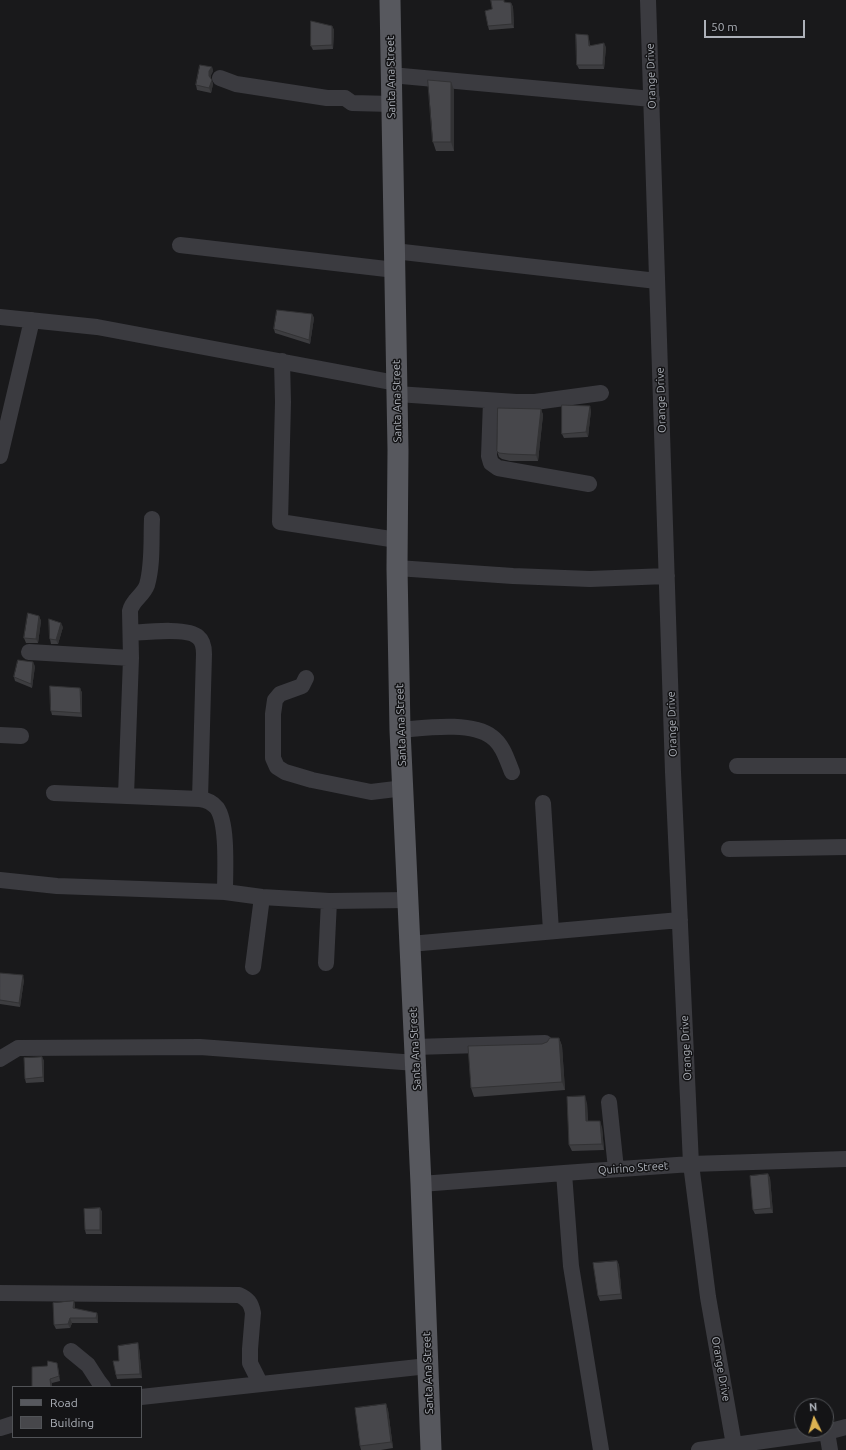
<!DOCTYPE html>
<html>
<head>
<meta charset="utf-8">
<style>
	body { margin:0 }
	#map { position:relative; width:846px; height:1450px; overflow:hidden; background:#19191b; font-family:Ubuntu,sans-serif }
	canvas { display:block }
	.legend { position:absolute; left:12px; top:1386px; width:130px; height:52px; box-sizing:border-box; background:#141416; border:1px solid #515357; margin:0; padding:5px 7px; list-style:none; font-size:12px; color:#adb1b9 }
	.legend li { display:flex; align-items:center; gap:8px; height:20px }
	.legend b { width:20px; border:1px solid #515357 }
	.north { position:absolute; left:794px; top:1398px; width:40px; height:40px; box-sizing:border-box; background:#141416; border:1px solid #515357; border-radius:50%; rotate:355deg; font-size:11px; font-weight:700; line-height:16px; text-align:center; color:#adb1b9 }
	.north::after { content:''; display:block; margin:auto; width:14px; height:18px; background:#dcb251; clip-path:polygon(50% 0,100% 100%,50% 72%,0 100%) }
	.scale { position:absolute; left:704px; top:20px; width:101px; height:18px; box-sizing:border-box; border:2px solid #adb1b9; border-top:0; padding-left:5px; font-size:12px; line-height:14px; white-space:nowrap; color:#adb1b9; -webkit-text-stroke:3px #141416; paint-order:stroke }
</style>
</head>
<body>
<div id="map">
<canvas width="846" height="1450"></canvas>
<ul class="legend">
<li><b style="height:5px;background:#57585e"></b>Road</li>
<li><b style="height:11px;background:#47474b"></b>Building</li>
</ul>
<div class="north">N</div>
<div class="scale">50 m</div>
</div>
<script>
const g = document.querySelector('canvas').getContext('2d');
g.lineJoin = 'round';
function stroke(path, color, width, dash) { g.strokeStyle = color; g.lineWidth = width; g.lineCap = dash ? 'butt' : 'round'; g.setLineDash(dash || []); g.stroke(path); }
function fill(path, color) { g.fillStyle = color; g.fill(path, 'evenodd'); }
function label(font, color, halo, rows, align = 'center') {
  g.font = font + ' Ubuntu,sans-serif'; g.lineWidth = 3; g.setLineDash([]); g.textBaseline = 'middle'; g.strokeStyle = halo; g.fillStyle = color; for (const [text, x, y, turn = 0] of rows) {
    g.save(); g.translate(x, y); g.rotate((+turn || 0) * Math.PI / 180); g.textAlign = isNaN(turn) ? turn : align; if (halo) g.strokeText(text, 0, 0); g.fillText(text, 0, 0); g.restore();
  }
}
stroke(new Path2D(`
	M 648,0 L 673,772 L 691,1164 L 708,1297 L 734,1445
	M 391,75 L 652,99
	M 220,78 L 236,84 L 327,98 L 345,98 L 352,103 L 392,104
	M 180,245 L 395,270
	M 394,251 L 657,281
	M 0,317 L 97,327 L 396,383
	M 282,361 L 283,402 L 280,522 L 397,540
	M 397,394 L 516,402 L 535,402 L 601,393
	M 491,401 L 489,456 L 491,463 L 498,468 L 589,484
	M 0,456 L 32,320
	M 397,568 L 513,576 L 590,579 L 667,576
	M 131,633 C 145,632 188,627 198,637 C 203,641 204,648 204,654 L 200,799
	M 29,652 L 131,658
	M 306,678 L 302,686 L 280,694 L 275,700 L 273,714 L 273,758 L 277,767 L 285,772 L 312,780 L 371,792 L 404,788
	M 400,730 C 425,728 471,721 492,737 C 503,745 507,760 512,772
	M 0,735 L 21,736
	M 737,766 L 846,766
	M 54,793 L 200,799 C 207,800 212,802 217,808 C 228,824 225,871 225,892
	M 126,796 L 131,658 L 130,611 C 132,600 143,596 147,585 C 153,564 151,540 152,519
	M 543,803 L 551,931
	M 729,849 L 846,847
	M 0,880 L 57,886 L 225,892 L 262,897 L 329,901 L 408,900
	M 410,944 L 680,920
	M 326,963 L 329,901
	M 253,967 L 262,897
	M 415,1047 L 545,1043
	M 0,1059 L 18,1048 L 200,1047 L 416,1063
	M 609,1102 L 616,1169
	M 564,1173 L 571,1266 L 601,1450
	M 421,1184 L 564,1173 L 691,1164 L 846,1159
	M 0,1293 L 239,1295 C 248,1299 251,1303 253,1313 L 250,1349 L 250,1363 L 260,1383
	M 71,1351 L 88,1365 L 99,1382 L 103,1387
	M 141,1397 L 428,1366
	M 0,1428 L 13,1424
	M 827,1432 L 830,1450
	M 699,1450 L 827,1432 L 846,1427`), '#3b3b40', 16);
stroke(new Path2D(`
	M 390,0 L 398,450 L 397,568 L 400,730 L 421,1184 L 431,1450`), '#57585e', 21);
fill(new Path2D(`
	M 505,2 L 511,3 L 513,7 L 514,28 L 489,30 L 488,26 L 492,9 Z
	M 332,26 L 334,30 L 333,49 L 313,50 L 311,46 Z
	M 589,39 L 590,45 L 606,47 L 604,69 L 579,69 L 577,65 Z
	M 212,67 L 213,71 L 211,75 L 211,79 L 213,84 L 211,93 L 197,90 L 196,85 Z
	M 451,82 L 454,90 L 454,151 L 436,151 L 433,142 Z
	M 312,314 L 314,318 L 310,344 L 275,333 L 274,329 Z
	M 541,409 L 543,415 L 538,461 L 510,461 L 502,459 L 499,457 L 497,451 Z
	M 591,410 L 588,437 L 564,438 L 562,434 Z
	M 39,616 L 41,621 L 38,643 L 26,643 L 24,638 Z
	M 63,627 L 58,644 L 51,644 L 50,639 Z
	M 35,666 L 32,688 L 15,681 L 14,677 Z
	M 80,688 L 82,693 L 82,717 L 52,715 L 51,711 Z
	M 0,973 L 24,980 L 20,1007 L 0,1004 Z
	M 559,1038 L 562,1046 L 565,1090 L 474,1097 L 471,1088 L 542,1044 Z
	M 42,1057 L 44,1061 L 44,1082 L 26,1083 L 25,1079 Z
	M 587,1103 L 588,1121 L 602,1127 L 604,1150 L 572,1151 L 569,1145 Z
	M 768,1174 L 770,1178 L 773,1213 L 755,1214 L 753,1210 Z
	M 100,1208 L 102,1212 L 102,1234 L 86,1234 L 85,1230 Z
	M 617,1261 L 619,1265 L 622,1299 L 600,1301 L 598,1296 Z
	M 74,1301 L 75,1306 L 75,1309 L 97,1313 L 98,1318 L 98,1323 L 72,1323 L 70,1328 L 56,1329 L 54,1325 Z
	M 139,1348 L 142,1378 L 117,1379 L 116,1375 L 119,1361 Z
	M 58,1367 L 60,1381 L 52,1383 L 52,1387 L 32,1387 Z
	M 386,1404 L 388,1410 L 393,1448 L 381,1450 L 361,1450 L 360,1446 Z`), '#3d3d40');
fill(new Path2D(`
	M 511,3 L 513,7 L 514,28 L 512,24 Z
	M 332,26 L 334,30 L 333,49 L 332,45 Z
	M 588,35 L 589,39 L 590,50 L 589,46 Z
	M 604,43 L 606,47 L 604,69 L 603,65 Z
	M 212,67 L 213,71 L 211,75 L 211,80 L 209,76 L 209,71 Z
	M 212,80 L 213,84 L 211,93 L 209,88 Z
	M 451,82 L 454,90 L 454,151 L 451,142 Z
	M 312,314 L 314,318 L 310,344 L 309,340 Z
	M 590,406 L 591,410 L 588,437 L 586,432 Z
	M 541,409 L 543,415 L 538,461 L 536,455 Z
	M 39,616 L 41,621 L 38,643 L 36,639 Z
	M 61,623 L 63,627 L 58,644 L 56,640 Z
	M 33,662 L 35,666 L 32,688 L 31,684 Z
	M 80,688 L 82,693 L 82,717 L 81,713 Z
	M 23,975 L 24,980 L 20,1007 L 19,1003 Z
	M 559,1038 L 562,1046 L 565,1090 L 562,1082 Z
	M 42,1057 L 44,1061 L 44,1082 L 43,1077 Z
	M 585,1096 L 587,1103 L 588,1128 L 586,1121 Z
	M 600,1121 L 602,1127 L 604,1150 L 602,1144 Z
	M 768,1174 L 770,1178 L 773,1213 L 771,1208 Z
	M 100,1208 L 102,1212 L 102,1234 L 100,1230 Z
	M 617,1261 L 619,1265 L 622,1299 L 621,1294 Z
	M 74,1301 L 75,1306 L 75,1313 L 73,1308 Z
	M 97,1313 L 98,1318 L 98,1323 L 96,1318 Z
	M 70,1318 L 72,1323 L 70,1328 L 68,1324 Z
	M 138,1343 L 139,1348 L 142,1378 L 140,1374 Z
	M 50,1379 L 52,1383 L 52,1387 L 51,1387 Z
	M 386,1404 L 388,1410 L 393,1448 L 391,1442 Z`), '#323234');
const building = new Path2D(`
	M 491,0 L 504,0 L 504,2 L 511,3 L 512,24 L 488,26 L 485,11 L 492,9 Z
	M 311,21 L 332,26 L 332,45 L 311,46 Z
	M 576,34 L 588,35 L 589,46 L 604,43 L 603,65 L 577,65 Z
	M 200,65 L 212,67 L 209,71 L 209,76 L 212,80 L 209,88 L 196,85 Z
	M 428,80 L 451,82 L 451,142 L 433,142 Z
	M 277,310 L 312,314 L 309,340 L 274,329 Z
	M 562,405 L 590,406 L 586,432 L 562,434 Z
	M 498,408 L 541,409 L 536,455 L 508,454 L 499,453 L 497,451 Z
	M 28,613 L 39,616 L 36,639 L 24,638 Z
	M 49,619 L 61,623 L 56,640 L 50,639 Z
	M 18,660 L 33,662 L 31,684 L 14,677 Z
	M 50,686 L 80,688 L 81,713 L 51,711 Z
	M 0,973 L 23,975 L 19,1003 L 0,1000 Z
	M 550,1038 L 559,1038 L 562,1082 L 471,1088 L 468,1046 L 542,1044 L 547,1042 Z
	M 42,1057 L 43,1077 L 25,1079 L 24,1058 Z
	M 585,1096 L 586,1121 L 600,1121 L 602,1144 L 569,1145 L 567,1097 Z
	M 768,1174 L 771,1208 L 753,1210 L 750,1176 Z
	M 100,1208 L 100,1230 L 85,1230 L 84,1209 Z
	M 617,1261 L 621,1294 L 598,1296 L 593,1263 Z
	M 74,1301 L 73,1308 L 97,1313 L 96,1318 L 70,1318 L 68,1324 L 54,1325 L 53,1303 Z
	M 138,1343 L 140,1374 L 116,1375 L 113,1361 L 119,1361 L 118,1346 Z
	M 48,1361 L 57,1363 L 59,1376 L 50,1379 L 51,1387 L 32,1387 L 32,1367 L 47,1366 Z
	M 386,1404 L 391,1442 L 360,1446 L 355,1408 Z`);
fill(building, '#47474b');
stroke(building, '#323234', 1);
label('11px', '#adb1b9', '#141416', [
	["Orange Drive",651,76,-92],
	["Santa Ana Street",391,77,-91],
	["Orange Drive",661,400,-92],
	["Santa Ana Street",397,401,-91],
	["Orange Drive",672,724,-92],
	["Santa Ana Street",401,725,-92],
	["Orange Drive",686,1048,-93],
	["Santa Ana Street",415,1049,-93],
	["Quirino Street",633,1168,-4],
	["Orange Drive",721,1369,80],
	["Santa Ana Street",428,1373,-92]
]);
</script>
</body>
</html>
